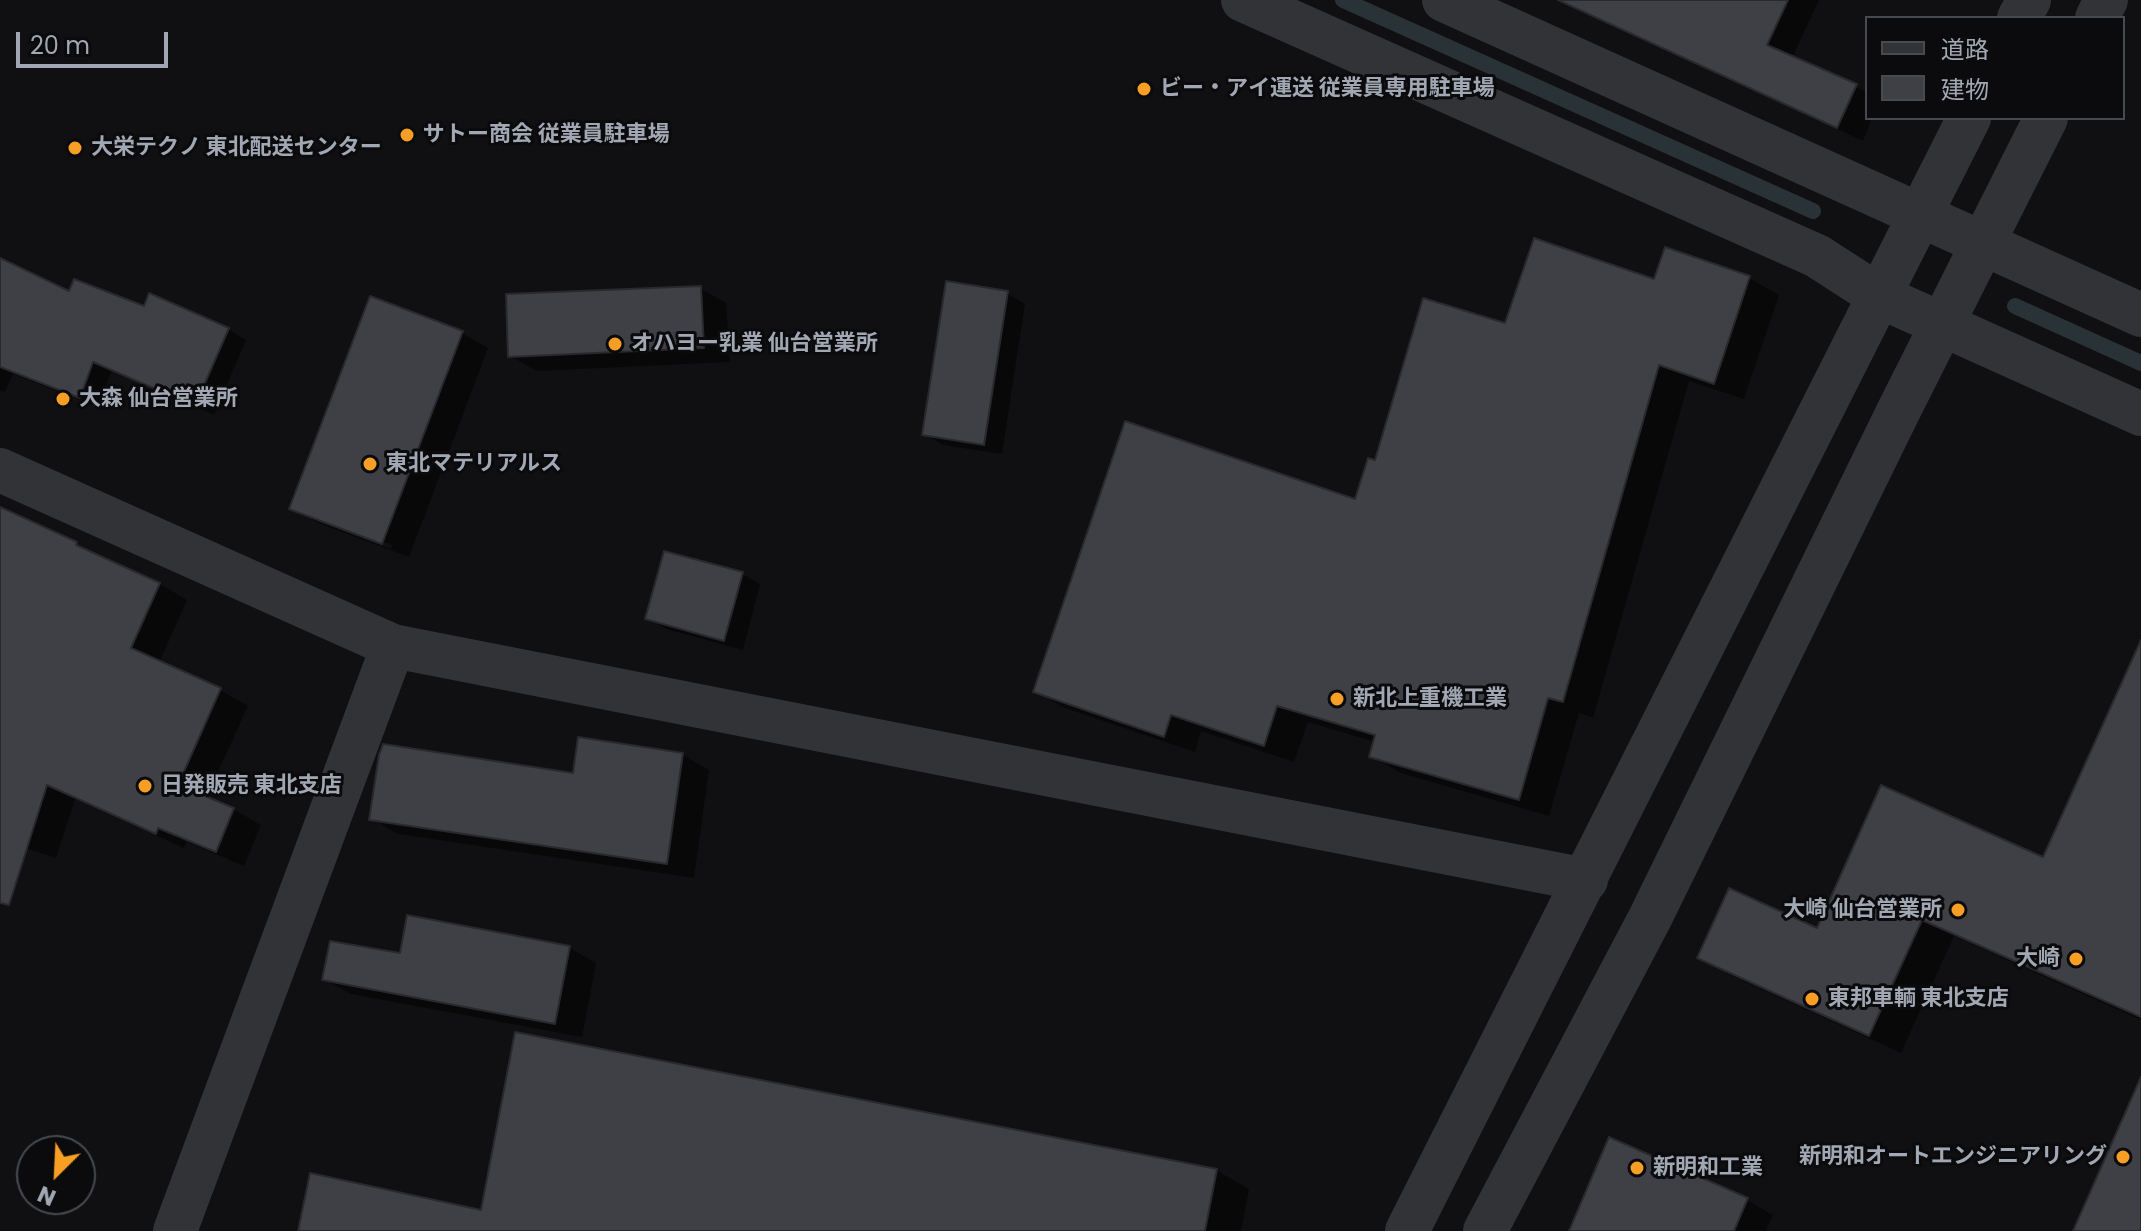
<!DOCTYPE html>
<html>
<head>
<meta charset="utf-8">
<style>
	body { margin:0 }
	#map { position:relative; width:2141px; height:1231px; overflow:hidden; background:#101012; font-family:Poppins,"Noto Sans JP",sans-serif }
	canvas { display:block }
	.legend { position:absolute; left:1865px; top:16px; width:260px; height:104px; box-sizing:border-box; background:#0b0b0d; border:2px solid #474a4f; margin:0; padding:10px 14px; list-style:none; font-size:24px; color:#a1a8b3 }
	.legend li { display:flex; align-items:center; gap:16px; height:40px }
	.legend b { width:40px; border:2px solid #474a4f }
	.north { position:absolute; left:16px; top:1135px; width:80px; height:80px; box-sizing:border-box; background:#0b0b0d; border:2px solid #474a4f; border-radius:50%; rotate:204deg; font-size:22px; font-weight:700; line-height:32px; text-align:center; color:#a1a8b3 }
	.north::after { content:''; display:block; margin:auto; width:28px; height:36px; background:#f69f24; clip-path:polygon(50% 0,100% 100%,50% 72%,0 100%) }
	.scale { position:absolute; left:16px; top:32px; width:152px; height:36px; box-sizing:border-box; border:4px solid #a1a8b3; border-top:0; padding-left:10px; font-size:24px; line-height:28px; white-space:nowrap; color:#a1a8b3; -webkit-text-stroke:6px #0b0b0d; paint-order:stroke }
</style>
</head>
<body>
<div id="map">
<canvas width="2141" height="1231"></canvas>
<ul class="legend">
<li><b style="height:10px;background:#313337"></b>道路</li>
<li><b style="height:22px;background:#3f4045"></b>建物</li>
</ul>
<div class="north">N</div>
<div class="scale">20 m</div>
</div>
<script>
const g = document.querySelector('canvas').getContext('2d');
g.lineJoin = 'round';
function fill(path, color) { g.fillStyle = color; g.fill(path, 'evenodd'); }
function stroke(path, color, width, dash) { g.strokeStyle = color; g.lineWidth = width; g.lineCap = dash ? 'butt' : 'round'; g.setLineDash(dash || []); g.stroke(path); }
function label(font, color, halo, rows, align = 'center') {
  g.font = font + ' Poppins,"Noto Sans JP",sans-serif'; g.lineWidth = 6; g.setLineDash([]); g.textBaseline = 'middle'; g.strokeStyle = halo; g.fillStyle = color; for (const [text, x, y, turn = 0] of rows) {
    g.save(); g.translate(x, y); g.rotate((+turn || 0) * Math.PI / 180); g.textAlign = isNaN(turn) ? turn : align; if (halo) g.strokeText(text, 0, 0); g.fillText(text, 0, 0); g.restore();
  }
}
fill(new Path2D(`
	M 1571,0 L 1819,0 L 1792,58 L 1867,92 L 1867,118 L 1872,118 L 1863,141 L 1606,23 Z
	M 0,260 L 70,293 L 228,329 L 246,340 L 214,415 L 112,370 L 98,407 L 13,374 L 5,392 L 0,390 Z
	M 1749,278 L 1779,295 L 1744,399 L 1689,381 L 1593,718 L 1579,713 L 1549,816 L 1401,773 L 1371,756 L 1375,742 L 1308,722 L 1294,762 L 1201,731 L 1195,752 L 1065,708 L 1035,691 L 1357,501 L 1377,463 L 1506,326 L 1655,282 Z
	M 700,288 L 726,303 L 730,362 L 537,371 L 510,356 Z
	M 1007,293 L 1025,304 L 1002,454 L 943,445 L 925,434 Z
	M 462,333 L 488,348 L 409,557 L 318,523 L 292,508 ZM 317,517 L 392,545 L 391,549 L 317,521 Z
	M 0,510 L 160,584 L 187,600 L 159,663 L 220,690 L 248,706 L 206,798 L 233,809 L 261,825 L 244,866 L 187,842 L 184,848 L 75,799 L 56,858 L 0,840 Z
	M 742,574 L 760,584 L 743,650 L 666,629 L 648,618 Z
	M 2141,645 L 2141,1020 L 1954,936 L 1901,1053 L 1732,976 L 1700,958 L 1818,930 L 2044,860 Z
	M 683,755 L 709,770 L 694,878 L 398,834 L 372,819 L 574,775 Z
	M 570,948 L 596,963 L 582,1037 L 351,994 L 324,979 L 401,956 Z
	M 1216,1170 L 1249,1189 L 1241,1231 L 300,1231 L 483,1213 Z
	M 1747,1200 L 1773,1215 L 1766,1231 L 1590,1231 Z`), '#0007');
stroke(new Path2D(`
	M 1343,0 L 1813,211
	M 2015,306 L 2141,363`), '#293237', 16);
const building = new Path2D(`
	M 1558,0 L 1788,0 L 1767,45 L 1857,84 L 1837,128 Z
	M 1534,238 L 1654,279 L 1665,247 L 1750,276 L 1714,384 L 1659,365 L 1563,702 L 1548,698 L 1519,800 L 1369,757 L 1375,735 L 1277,706 L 1264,746 L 1171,715 L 1164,737 L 1033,692 L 1125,421 L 1355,499 L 1368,458 L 1375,460 L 1423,298 L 1505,323 Z
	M 0,258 L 69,291 L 74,279 L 144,306 L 149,293 L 229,328 L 195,406 L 93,362 L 80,398 L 0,367 Z
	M 946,281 L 1008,291 L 984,445 L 922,435 Z
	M 701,286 L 704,348 L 508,357 L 506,294 Z
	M 370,296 L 463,331 L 382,544 L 289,509 Z
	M 0,507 L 77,542 L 76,545 L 160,583 L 131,648 L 221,688 L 178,785 L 234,808 L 216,852 L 158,828 L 156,834 L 47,785 L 9,905 L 0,903 Z
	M 664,551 L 743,572 L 724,641 L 645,619 Z
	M 2141,640 L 2141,1017 L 1922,920 L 1869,1036 L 1697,958 L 1729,888 L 1817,928 L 1881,785 L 2043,857 Z
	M 578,737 L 683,753 L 667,864 L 369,820 L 379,755 L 383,744 L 573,773 Z
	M 407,915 L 570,946 L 555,1024 L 322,980 L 330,941 L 400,953 Z
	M 515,1032 L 1217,1169 L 1205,1231 L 298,1231 L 310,1173 L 481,1210 Z
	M 2141,1077 L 2141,1231 L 2073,1231 Z
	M 1609,1137 L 1748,1198 L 1734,1231 L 1569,1231 Z`);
fill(building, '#3f4045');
stroke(building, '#2a2a2e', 2);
stroke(new Path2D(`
	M 1243,0 L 1817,256 L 1879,296 L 2141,414
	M 1444,0 L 2141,315
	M 2019,18 L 2029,0
	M 2097,18 L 2106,0
	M 0,470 L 393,646 L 1586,880
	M 175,1231 L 393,646
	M 1407,1231 L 1969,118
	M 1485,1231 L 1650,918 L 1898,412 L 2046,118`), '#313337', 44);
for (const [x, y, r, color] of [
	[1144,89,8,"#f69f24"],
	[407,135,8,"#f69f24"],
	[75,148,8,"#f69f24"],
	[615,344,8,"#f69f24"],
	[63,399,8,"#f69f24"],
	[370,464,8,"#f69f24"],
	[1337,699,8,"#f69f24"],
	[145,786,8,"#f69f24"],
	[1958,910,8,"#f69f24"],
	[2076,959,8,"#f69f24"],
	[1812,999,8,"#f69f24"],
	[2123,1157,8,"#f69f24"],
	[1637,1168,8,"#f69f24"]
]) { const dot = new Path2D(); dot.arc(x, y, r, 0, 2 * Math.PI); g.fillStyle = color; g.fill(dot); stroke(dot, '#0b0b0d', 3); }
label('bold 22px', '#a1a8b3', '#0b0b0d', [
	["ビー・アイ運送 従業員専用駐車場",1160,89],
	["サトー商会 従業員駐車場",423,135],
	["大栄テクノ 東北配送センター",91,148],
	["オハヨー乳業 仙台営業所",631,344],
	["大森 仙台営業所",79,399],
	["東北マテリアルス",386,464],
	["新北上重機工業",1353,699],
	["日発販売 東北支店",161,786],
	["大崎 仙台営業所",1942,910,"right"],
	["大崎",2060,959,"right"],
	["東邦車輌 東北支店",1828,999],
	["新明和オートエンジニアリング",2107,1157,"right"],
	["新明和工業",1653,1168]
], 'left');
</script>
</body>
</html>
